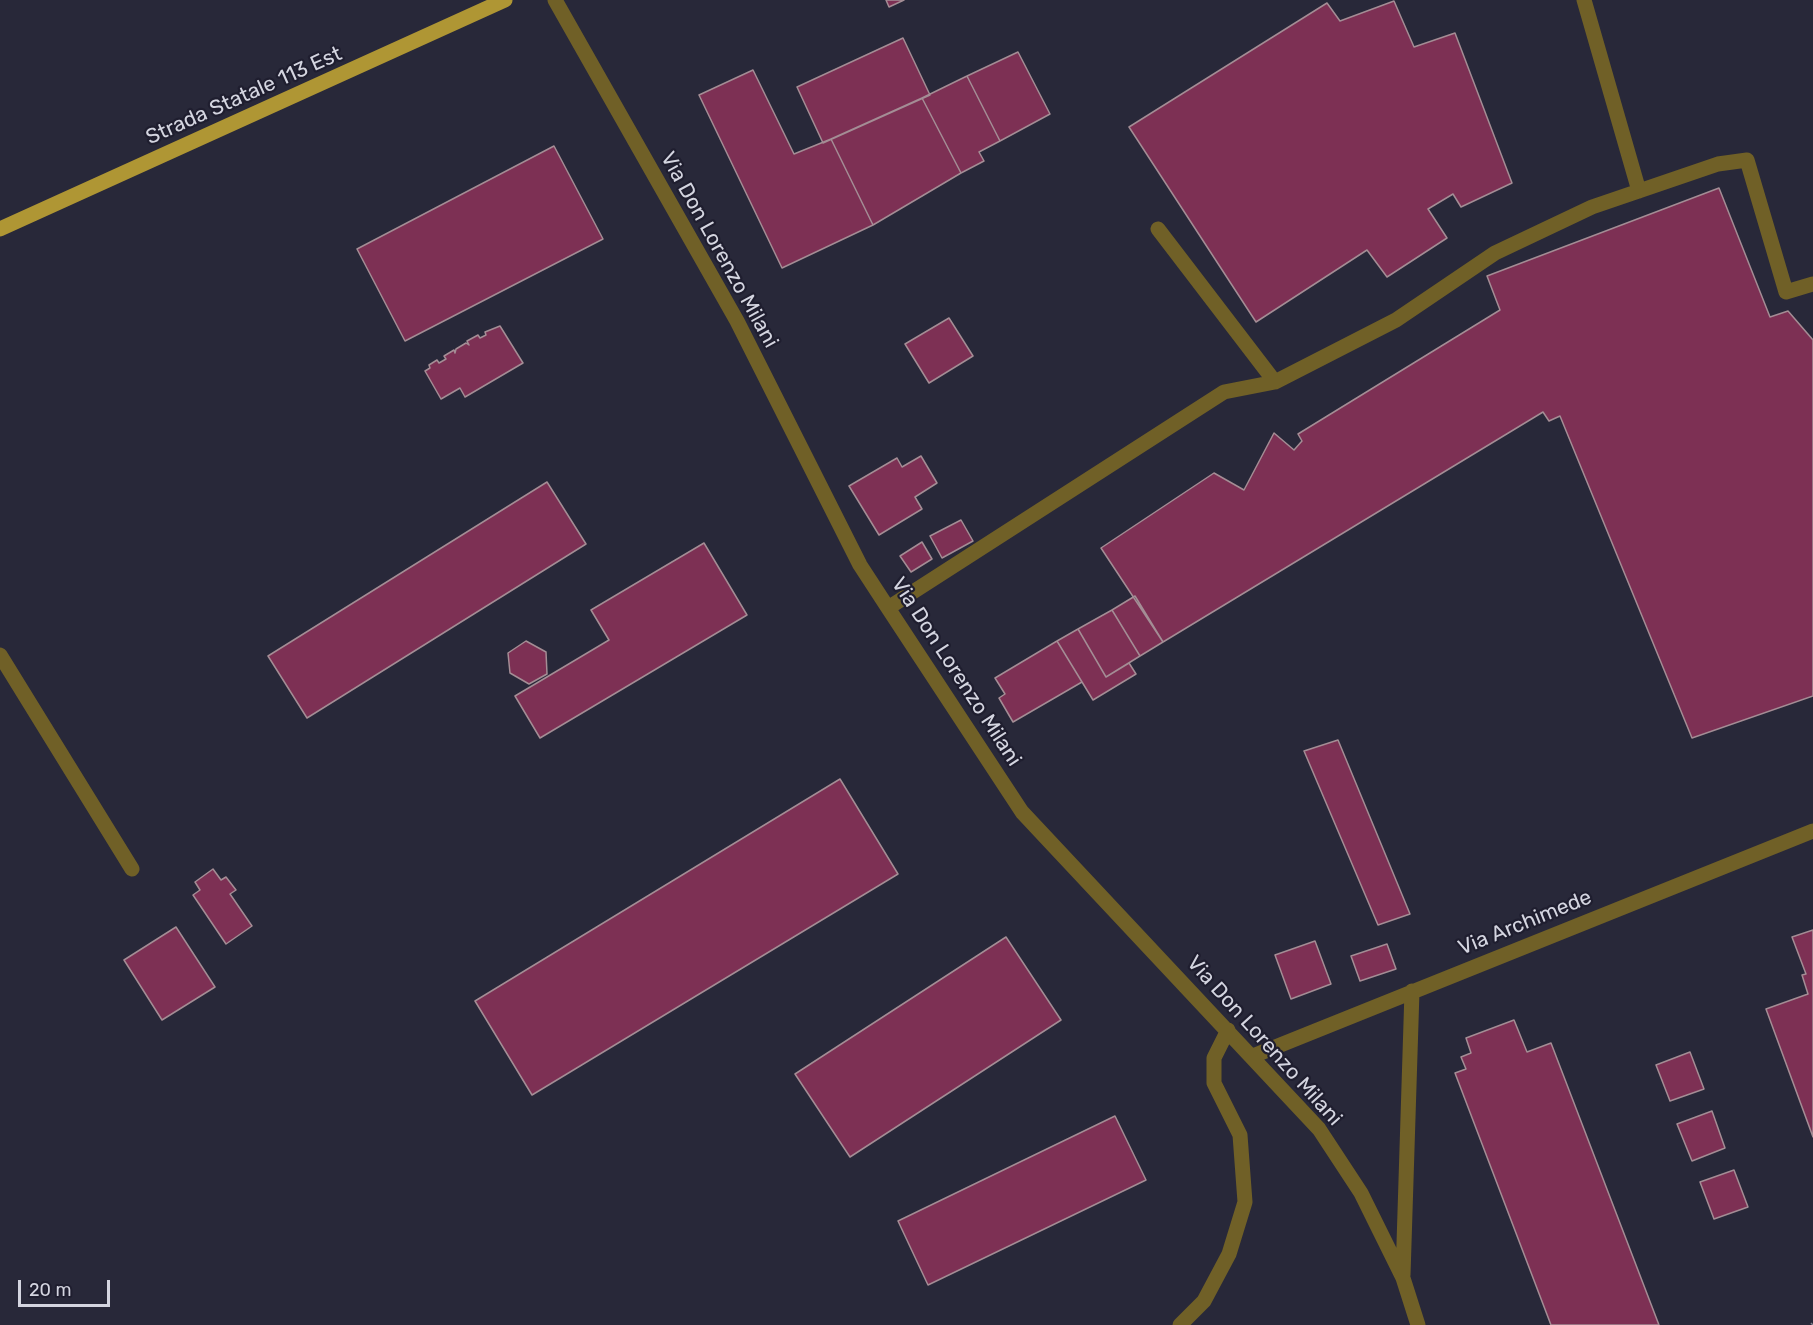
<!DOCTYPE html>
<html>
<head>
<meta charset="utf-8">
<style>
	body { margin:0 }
	#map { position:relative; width:1813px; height:1325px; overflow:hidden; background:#282839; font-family:Rubik,sans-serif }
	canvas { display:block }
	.scale { position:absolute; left:18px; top:1280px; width:92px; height:27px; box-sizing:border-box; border:3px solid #d4d5e0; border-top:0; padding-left:8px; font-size:18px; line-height:21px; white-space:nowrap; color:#d4d5e0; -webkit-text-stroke:4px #1f1e2f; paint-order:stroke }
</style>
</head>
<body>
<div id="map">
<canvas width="1813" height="1325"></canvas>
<div class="scale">20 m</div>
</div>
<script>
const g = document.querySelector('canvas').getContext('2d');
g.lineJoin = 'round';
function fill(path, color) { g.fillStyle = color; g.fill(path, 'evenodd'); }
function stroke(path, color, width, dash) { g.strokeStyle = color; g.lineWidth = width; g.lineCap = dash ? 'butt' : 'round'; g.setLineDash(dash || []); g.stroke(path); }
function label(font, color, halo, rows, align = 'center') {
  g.font = font + ' Rubik,sans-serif'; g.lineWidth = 4.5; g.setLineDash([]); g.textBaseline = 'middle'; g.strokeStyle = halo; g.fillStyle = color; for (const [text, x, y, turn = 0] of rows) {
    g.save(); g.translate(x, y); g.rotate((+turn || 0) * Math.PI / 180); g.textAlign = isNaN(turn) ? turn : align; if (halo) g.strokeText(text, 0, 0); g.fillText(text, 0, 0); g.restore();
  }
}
const building = new Path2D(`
	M 886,0 L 904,0 L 889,7 Z
	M 1394,1 L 1414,47 L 1455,33 L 1512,183 L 1461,207 L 1453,194 L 1428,209 L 1447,238 L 1387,277 L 1367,250 L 1256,322 L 1129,127 L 1327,3 L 1340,21 Z
	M 903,38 L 930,95 L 823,143 L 797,87 Z
	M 1018,52 L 1050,114 L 1000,141 L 967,76 Z
	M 753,70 L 794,154 L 831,139 L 873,225 L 782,268 L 699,95 Z
	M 967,76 L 1000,141 L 979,152 L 984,161 L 961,173 L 922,98 Z
	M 922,98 L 961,173 L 873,225 L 831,139 Z
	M 554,146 L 603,239 L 405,341 L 357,249 Z
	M 1719,188 L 1770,317 L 1788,311 L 1813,340 L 1813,696 L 1692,738 L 1560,416 L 1549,421 L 1543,412 L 1163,642 L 1101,548 L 1214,473 L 1244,490 L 1274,433 L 1294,450 L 1302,441 L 1298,434 L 1500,310 L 1487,276 Z
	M 949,318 L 973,356 L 929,383 L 905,344 Z
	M 500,326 L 523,363 L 465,397 L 460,388 L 441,399 L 425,371 L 430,368 L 429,365 L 437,360 L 439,363 L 446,359 L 444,356 L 454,350 L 455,353 L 456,349 L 466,343 L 469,345 L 467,341 L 478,335 L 480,338 L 486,335 L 485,332 Z
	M 921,456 L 937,483 L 915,497 L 922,509 L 879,535 L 849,486 L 897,458 L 902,467 Z
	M 547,482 L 586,544 L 307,718 L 268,656 Z
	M 961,520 L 973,541 L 942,558 L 930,536 Z
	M 922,542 L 932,559 L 911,572 L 900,556 Z
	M 704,543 L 747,615 L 540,738 L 515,696 L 609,640 L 591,610 Z
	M 1135,596 L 1163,642 L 1140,656 L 1112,610 Z
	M 1112,610 L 1140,656 L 1106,677 L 1078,629 Z
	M 1078,629 L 1106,677 L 1129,663 L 1136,674 L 1093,700 L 1057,641 Z
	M 526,641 L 546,652 L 547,674 L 529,684 L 510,673 L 508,653 Z
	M 1057,641 L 1082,682 L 1013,722 L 999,698 L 1005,694 L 995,678 Z
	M 1338,740 L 1410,914 L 1378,925 L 1304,751 Z
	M 840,779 L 898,874 L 532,1095 L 475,1001 Z
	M 213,869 L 221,880 L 226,877 L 236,890 L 230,894 L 252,926 L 226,944 L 193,895 L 200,890 L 195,882 Z
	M 176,927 L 215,987 L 162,1020 L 124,960 Z
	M 1813,930 L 1813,1137 L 1766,1009 L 1808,994 L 1802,975 L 1806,974 L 1792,937 Z
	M 1006,937 L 1061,1020 L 850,1157 L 795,1074 Z
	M 1315,941 L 1331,984 L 1291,999 L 1275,955 Z
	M 1387,944 L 1396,969 L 1360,981 L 1351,956 Z
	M 1514,1020 L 1527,1052 L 1551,1043 L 1659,1325 L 1551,1325 L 1455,1073 L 1466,1069 L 1461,1057 L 1471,1053 L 1466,1038 Z
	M 1690,1052 L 1704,1089 L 1670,1101 L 1656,1065 Z
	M 1712,1111 L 1725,1148 L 1692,1161 L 1677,1124 Z
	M 1115,1116 L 1146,1180 L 928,1285 L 898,1221 Z
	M 1734,1170 L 1748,1207 L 1714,1219 L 1700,1182 Z`);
fill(building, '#7d3054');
stroke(building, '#a48d95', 1.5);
stroke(new Path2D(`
	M 555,0 L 737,321 L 860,565 L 888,608 L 1022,812 L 1319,1129 L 1361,1193 L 1403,1278 L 1418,1325
	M 1584,0 L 1639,191
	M 1158,229 L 1275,382
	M 888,608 L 1224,392 L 1275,382 L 1396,320 L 1495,253 L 1592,207 L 1718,164 L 1747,160 L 1786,292 L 1813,284
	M 0,655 L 132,869
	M 1253,1056 L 1813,831
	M 1403,1275 L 1412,991
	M 1180,1325 L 1204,1301 L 1229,1254 L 1245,1202 L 1240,1135 L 1214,1083 L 1214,1058 L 1228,1030`), '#706027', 15);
stroke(new Path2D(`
	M 0,229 L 505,0`), '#af9634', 15);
stroke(new Path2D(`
	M 1812,1325 L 1813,1324`), '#828290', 4.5, [3, 6]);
label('21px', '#d4d5e0', '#1f1e2f', [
	["Strada Statale 113 Est",244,96,-24],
	["Via Don Lorenzo Milani",719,250,61],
	["Via Don Lorenzo Milani",956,672,57],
	["Via Archimede",1525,923,-22],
	["Via Don Lorenzo Milani",1264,1041,48]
]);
</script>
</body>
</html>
